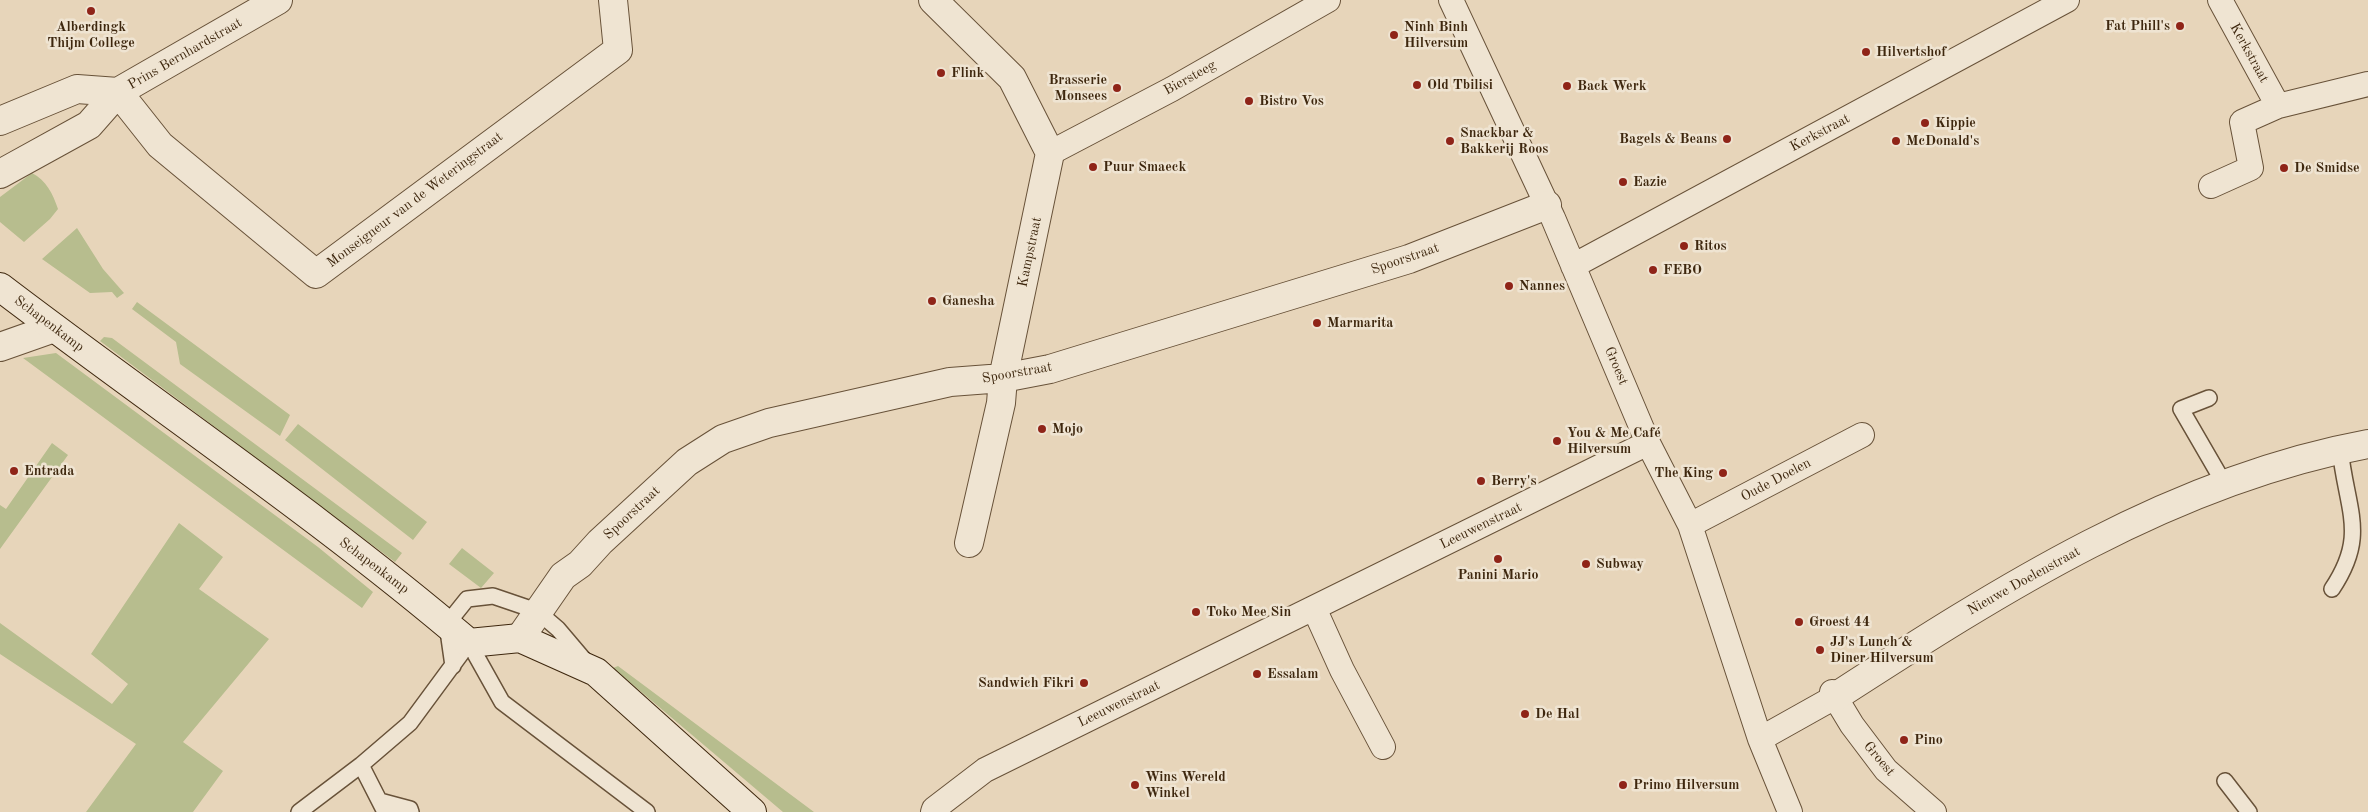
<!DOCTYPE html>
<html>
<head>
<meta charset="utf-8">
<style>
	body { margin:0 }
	canvas { display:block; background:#e7d5ba }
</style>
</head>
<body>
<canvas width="2368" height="812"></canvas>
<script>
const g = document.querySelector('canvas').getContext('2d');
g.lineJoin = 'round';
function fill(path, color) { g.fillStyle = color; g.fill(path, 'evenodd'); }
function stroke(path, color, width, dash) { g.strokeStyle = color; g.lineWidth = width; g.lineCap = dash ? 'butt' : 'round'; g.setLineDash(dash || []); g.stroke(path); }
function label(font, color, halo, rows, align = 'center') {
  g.font = font + ' "Old Standard TT",serif'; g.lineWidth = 5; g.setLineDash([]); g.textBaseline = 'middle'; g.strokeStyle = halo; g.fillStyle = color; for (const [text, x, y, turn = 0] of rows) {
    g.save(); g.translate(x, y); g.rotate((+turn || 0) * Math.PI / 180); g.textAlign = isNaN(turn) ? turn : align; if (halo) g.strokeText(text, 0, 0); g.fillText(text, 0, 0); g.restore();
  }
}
fill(new Path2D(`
	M 32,173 C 46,180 53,194 58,209 L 50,219 L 24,242 L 0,222 L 0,197 Z
	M 77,228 L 103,269 L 124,293 L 117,298 L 112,292 L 90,293 L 42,259 Z
	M 137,302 L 290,415 L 280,436 L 180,364 L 176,342 L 132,309 Z
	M 104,337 L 112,338 L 402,553 L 395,562 L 100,341 Z
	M 56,353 L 318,547 L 373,592 L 362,608 L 23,358 Z
	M 298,424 L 427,522 L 413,540 L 285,440 Z
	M 52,443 L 68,455 L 0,549 L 0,505 L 6,509 Z
	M 179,523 L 223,557 L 199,589 L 269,639 L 183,742 L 223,771 L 193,812 L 86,812 L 136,744 L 0,654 L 0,623 L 112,704 L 128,684 L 91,654 Z
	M 462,548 L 494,573 L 481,588 L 449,564 Z
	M 618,666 L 814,812 L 783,812 L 613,668 Z`), '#b7bd8e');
const service = new Path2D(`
	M 2209,398 L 2181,409 L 2225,485
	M 2332,589 C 2368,535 2347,512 2340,449
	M 453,666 L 447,624 L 467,599 L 493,596 L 537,611 L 558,629 L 586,662
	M 361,765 L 385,812
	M 2225,781 L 2249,812
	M 380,801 L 410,809 L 411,812
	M 299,812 L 361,765 L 410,723 L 469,643 L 502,702 L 647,812`);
const pedestrian = new Path2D(`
	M 1451,0 L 1553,218 L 1648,443 L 1690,525 L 1760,739 L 1790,812
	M 2220,0 L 2278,106
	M 1050,153 L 1172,89 L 1328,0
	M 2211,186 L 2251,168 L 2242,122 L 2278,106 L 2368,84
	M 1573,266 L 2067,0
	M 1690,525 L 1862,435
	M 1314,608 L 1342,670 L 1383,747
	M 1832,692 L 1852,725 L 1886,770 L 1934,812
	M 1760,739 L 1835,697
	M 933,812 L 934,809 L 985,770 L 1648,443`);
const minor = new Path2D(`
	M 933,0 L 1012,78 L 1050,153 L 1003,378 L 1001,403 L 969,543
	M 118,92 L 160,145 L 316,274 L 618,50 L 613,0
	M 0,121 L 77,89 L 118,92
	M 0,174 L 89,125 L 118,92 L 278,0
	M 0,347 L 54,328
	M 520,638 L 563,576 L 580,564 L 600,542 L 687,462 L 723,439 L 769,423 L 950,382 L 1003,378 L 1050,369 L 1409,259 L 1547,205
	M 1835,697 C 1999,591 2172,480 2368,444`);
const secondary = new Path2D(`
	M 0,287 C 156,406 320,516 469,643 L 520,638 L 596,672 L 752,812`);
stroke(service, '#685239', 18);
stroke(pedestrian, '#685239', 26);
stroke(minor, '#685239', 30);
stroke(secondary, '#3e270e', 30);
stroke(service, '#efe4d2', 15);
stroke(pedestrian, '#efe4d2', 24);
stroke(minor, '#efe4d2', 28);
stroke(secondary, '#efe4d2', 28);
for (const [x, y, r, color] of [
	[91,11,5,"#8f2418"],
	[2180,26,5,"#8f2418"],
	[1394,35,5,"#8f2418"],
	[1866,52,5,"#8f2418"],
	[941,73,5,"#8f2418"],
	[1417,85,5,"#8f2418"],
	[1567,86,5,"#8f2418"],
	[1117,88,5,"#8f2418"],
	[1249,101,5,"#8f2418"],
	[1925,123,5,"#8f2418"],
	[1727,139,5,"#8f2418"],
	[1450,141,5,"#8f2418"],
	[1896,141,5,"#8f2418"],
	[1093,167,5,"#8f2418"],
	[2284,168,5,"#8f2418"],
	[1623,182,5,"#8f2418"],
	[1684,246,5,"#8f2418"],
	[1653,270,5,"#8f2418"],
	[1509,286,5,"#8f2418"],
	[932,301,5,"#8f2418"],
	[1317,323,5,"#8f2418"],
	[1042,429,5,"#8f2418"],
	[1557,441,5,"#8f2418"],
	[14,471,5,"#8f2418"],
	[1723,473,5,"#8f2418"],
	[1481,481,5,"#8f2418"],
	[1498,559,5,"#8f2418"],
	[1586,564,5,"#8f2418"],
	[1196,612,5,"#8f2418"],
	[1799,622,5,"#8f2418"],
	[1820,650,5,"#8f2418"],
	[1257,674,5,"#8f2418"],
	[1084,683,5,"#8f2418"],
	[1525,714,5,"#8f2418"],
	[1904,740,5,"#8f2418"],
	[1135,785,5,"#8f2418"],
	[1623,785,5,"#8f2418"]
]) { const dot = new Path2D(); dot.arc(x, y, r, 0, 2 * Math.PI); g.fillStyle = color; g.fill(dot); stroke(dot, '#efe4d2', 2); }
label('bold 14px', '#3e270e', '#efe4d2', [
	["Fat Phill's",2170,26,"right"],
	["Alberdingk",91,27,"center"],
	["Thijm College",91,43,"center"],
	["Ninh Binh",1404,27],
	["Hilversum",1404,43],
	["Hilvertshof",1876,52],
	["Flink",951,73],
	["Brasserie",1107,80,"right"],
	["Monsees",1107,96,"right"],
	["Old Tbilisi",1427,85],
	["Back Werk",1577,86],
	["Bistro Vos",1259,101],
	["Kippie",1935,123],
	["Snackbar &",1460,133],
	["Bakkerij Roos",1460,149],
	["Bagels & Beans",1717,139,"right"],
	["McDonald's",1906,141],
	["Puur Smaeck",1103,167],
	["De Smidse",2294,168],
	["Eazie",1633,182],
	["Ritos",1694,246],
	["FEBO",1663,270],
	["Nannes",1519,286],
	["Ganesha",942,301],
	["Marmarita",1327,323],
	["Mojo",1052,429],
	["You & Me Café",1567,433],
	["Hilversum",1567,449],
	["Entrada",24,471],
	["The King",1713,473,"right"],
	["Berry's",1491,481],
	["Subway",1596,564],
	["Panini Mario",1498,575,"center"],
	["Toko Mee Sin",1206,612],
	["Groest 44",1809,622],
	["JJ's Lunch &",1830,642],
	["Diner Hilversum",1830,658],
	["Essalam",1267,674],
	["Sandwich Fikri",1074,683,"right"],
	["De Hal",1535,714],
	["Pino",1914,740],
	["Wins Wereld",1145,777],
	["Winkel",1145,793],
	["Primo Hilversum",1633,785]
], 'left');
label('14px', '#3e270e', '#efe4d2', [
	["Kerkstraat",2249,53,61],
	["Prins Bernhardstraat",185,54,-30],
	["Biersteeg",1190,78,-29],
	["Kerkstraat",1820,133,-28],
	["Monseigneur van de Weteringstraat",415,200,-37],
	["Kampstraat",1030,252,-78],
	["Spoorstraat",1405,259,-19],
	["Schapenkamp",49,324,37],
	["Groest",1616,366,67],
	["Spoorstraat",1017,373,-10],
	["Oude Doelen",1776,480,-28],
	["Spoorstraat",632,513,-43],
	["Leeuwenstraat",1481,526,-26],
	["Schapenkamp",374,566,37],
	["Nieuwe Doelenstraat",2024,581,-29],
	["Leeuwenstraat",1119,704,-26],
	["Groest",1879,759,50]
]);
</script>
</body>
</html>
